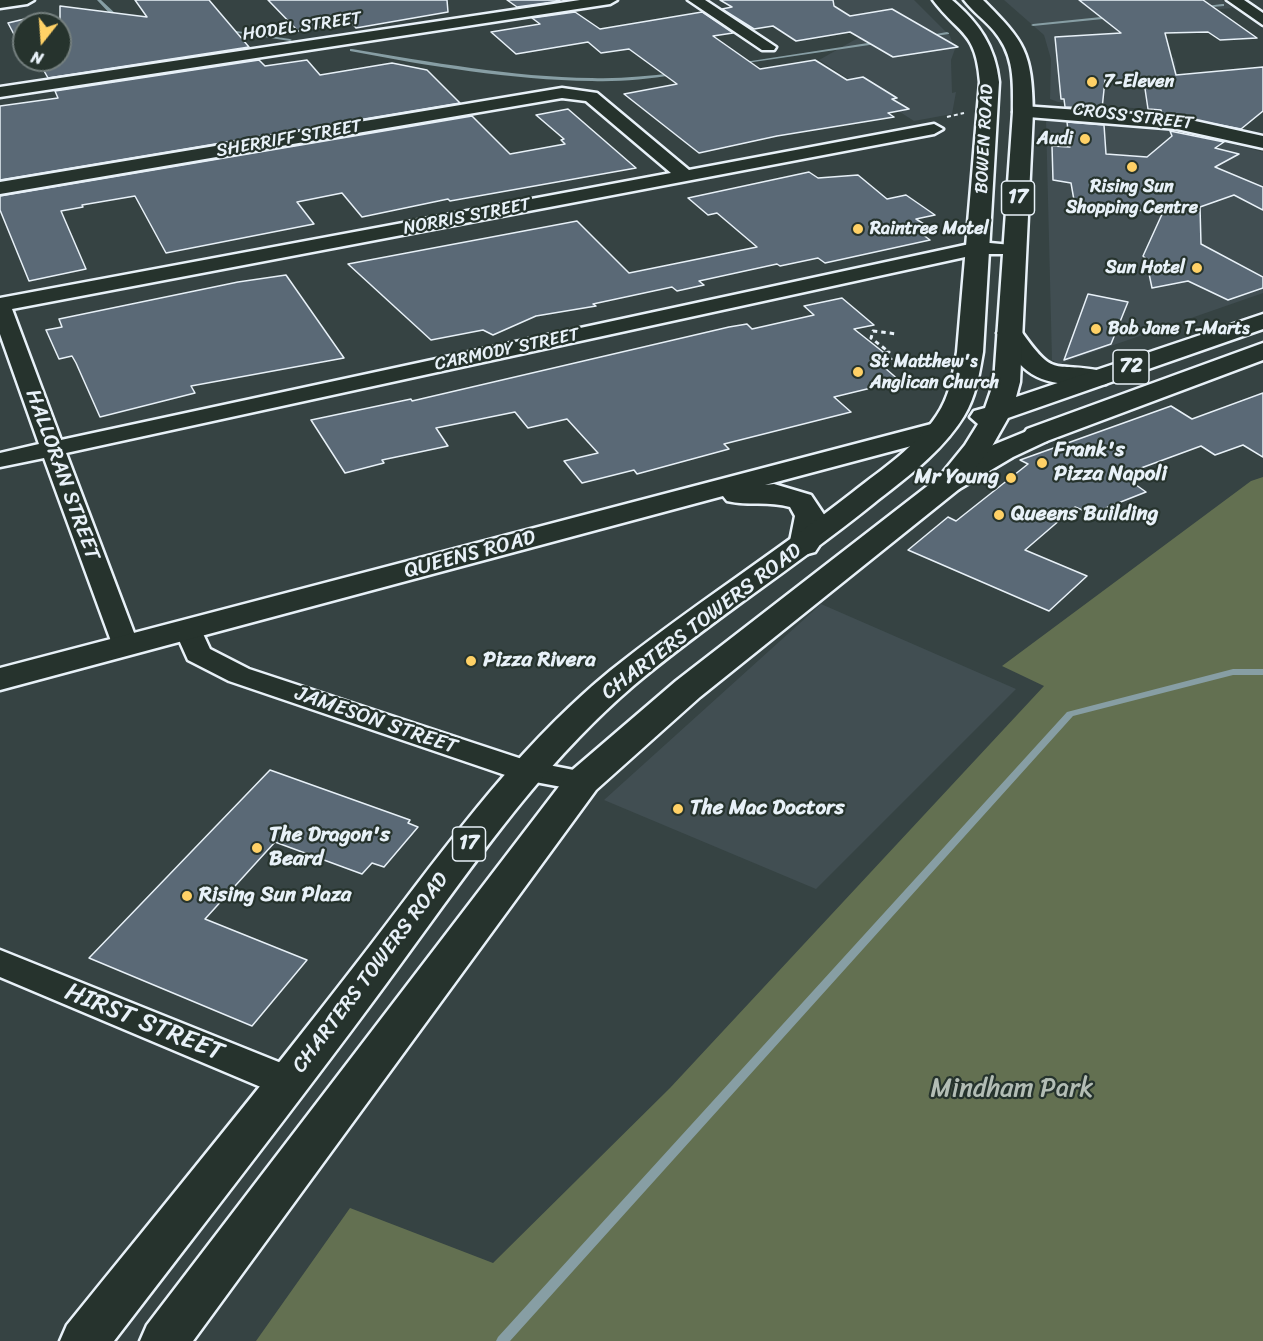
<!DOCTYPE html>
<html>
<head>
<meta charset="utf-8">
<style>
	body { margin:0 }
	#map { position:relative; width:1263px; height:1341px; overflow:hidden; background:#364343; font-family:Sriracha,sans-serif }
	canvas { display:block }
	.north { position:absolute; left:12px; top:12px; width:60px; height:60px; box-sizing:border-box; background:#26332d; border:2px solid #747f7e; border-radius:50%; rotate:197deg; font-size:16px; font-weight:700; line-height:24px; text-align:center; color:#e8f1f8 }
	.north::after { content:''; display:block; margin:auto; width:21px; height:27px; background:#ffd166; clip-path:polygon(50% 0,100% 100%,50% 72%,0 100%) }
</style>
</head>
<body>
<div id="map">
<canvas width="1263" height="1341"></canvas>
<div class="north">N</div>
</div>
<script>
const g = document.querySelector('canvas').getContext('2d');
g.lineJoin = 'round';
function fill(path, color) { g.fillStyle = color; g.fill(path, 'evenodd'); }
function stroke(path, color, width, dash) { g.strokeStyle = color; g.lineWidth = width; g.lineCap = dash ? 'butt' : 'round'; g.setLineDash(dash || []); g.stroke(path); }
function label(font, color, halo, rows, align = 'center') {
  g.font = font + ' Sriracha,sans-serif'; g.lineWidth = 4.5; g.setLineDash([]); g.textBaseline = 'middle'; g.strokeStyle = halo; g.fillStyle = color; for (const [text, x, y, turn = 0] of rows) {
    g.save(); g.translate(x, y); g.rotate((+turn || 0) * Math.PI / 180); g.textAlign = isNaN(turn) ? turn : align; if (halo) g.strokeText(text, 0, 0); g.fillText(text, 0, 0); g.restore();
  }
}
fill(new Path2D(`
	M 763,0 L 914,0 L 950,36 L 955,49 L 951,60 L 952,93 L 956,92 L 952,114 L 914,121 L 819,60 L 865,34 Z
	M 1004,0 L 1222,0 L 1233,8 L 1127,17 L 1175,59 L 1182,112 L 1058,102 L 1050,99 L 1051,59 L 1044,35 Z
	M 1046,119 L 1163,126 L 1263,152 L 1263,293 L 1059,364 L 1052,360 Z
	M 821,604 L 1016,689 L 816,889 L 604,800 Z`), '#414e52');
fill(new Path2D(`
	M 1263,477 L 1263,1341 L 256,1341 L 350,1208 L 493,1263 L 670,1088 L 1044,686 L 1002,666 L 1251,481 Z`), '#637051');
fill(new Path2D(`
	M 97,0 L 101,0 L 117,15 L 122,17 L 122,19 L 113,17 Z
	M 1222,4 L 1224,4 L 1224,6 L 1201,8 L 1199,7 Z
	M 1111,16 L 1113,16 L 1113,18 L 1033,26 L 1031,25 L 1033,24 Z
	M 223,29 L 290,39 L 292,40 L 290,41 L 225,31 L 223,31 Z
	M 947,32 L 949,33 L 949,34 L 927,37 L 925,36 Z
	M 881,41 L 883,41 L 883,43 L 740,64 L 738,63 Z
	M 352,49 C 431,62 511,77 592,78 C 620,79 647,76 674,73 L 676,74 L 674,75 C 647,79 619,82 592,81 C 511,80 429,66 350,51 L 350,49 Z
	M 1233,669 L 1263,669 L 1263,675 L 1233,675 L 1073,716 L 510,1341 L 496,1341 L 498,1337 L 1067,712 Z`), '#879ea4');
const building = new Path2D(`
	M 135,0 L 209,0 L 249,47 L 48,78 L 38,60 L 60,60 L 60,6 L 147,17 Z
	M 268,0 L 447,0 L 448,12 L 356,28 L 351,22 L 298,31 Z
	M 507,0 L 559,0 L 560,1 L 517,7 Z
	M 720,0 L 833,0 L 834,6 L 850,16 L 892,9 L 958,47 L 893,57 L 850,32 L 796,41 L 773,26 L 754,29 L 722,9 L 732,7 Z
	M 1079,0 L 1203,0 L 1257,38 L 1220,40 L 1208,32 L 1165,33 L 1176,75 L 1263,67 L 1263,111 L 1241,129 L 1162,114 L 1161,110 L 1148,109 L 1144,82 L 1105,80 L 1102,109 L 1065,107 L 1064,99 L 1061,99 L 1055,37 L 1121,33 Z
	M 575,12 L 600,29 L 702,12 L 733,33 L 713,36 L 760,69 L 815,60 L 847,80 L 863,77 L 897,98 L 892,99 L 909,109 L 888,113 L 894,117 L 777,136 L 699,153 L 624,94 L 677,84 L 629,49 L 601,53 L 588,42 L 516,54 L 491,32 L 540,24 L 532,18 Z
	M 37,16 L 52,24 L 24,24 L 24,41 L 18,42 L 8,23 Z
	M 259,60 L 265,66 L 307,60 L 320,75 L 392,63 L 427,70 L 460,103 L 0,180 L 0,106 L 58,98 L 55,91 Z
	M 568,109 L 636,168 L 450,201 L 448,199 L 362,217 L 342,193 L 297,202 L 314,224 L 166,253 L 135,196 L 82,205 L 83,207 L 61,211 L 86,269 L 29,281 L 0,210 L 0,196 L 472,116 L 510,154 L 565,144 L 561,140 L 564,139 L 536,115 Z
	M 1067,122 L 1104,125 L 1106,154 L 1147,157 L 1172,136 L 1170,131 L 1224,142 L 1215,148 L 1239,154 L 1215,167 L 1263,187 L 1263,210 L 1234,195 L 1200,207 L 1201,244 L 1263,277 L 1263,288 L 1228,300 L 1188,281 L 1152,288 L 1146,259 L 1143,256 L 1163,212 L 1075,206 L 1071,183 L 1053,180 L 1052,146 L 1070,147 Z
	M 809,172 L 818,178 L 858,175 L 887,199 L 906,195 L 935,215 L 916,219 L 935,231 L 922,234 L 930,240 L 825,263 L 818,258 L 780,266 L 777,264 L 699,281 L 704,285 L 677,291 L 672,287 L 593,304 L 596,306 L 536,316 L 493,335 L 483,330 L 431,340 L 348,264 L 577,221 L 629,273 L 703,258 L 757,247 L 717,213 L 708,215 L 688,198 Z
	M 286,275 L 344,358 L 191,386 L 195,393 L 100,417 L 76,363 L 72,356 L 59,359 L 46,330 L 62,327 L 59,319 L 238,282 Z
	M 1088,294 L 1128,302 L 1111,344 L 1064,360 Z
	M 842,298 L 874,325 L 854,329 L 892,359 L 878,362 L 900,381 L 834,397 L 851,412 L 724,444 L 729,449 L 637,474 L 634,470 L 582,483 L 564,461 L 598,453 L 567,419 L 528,428 L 515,412 L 436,428 L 448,446 L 382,460 L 384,463 L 345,473 L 311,420 L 411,399 L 412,401 L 729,327 L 747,324 L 752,329 L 814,315 L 804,306 Z
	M 1263,393 L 1263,457 L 1243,445 L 1215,455 L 1201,446 L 1122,475 L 1146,492 L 1108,507 L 1095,515 L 1075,507 L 1025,550 L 1087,576 L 1049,611 L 908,550 L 948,517 L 956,521 L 1028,464 L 1020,460 L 1171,406 L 1192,419 Z
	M 270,770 L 410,820 L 408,823 L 418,827 L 384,867 L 372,863 L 362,874 L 275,842 L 205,919 L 307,960 L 252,1026 L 89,958 Z`);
fill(building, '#5a6976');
stroke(building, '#e8f1f8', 1.5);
const minor = new Path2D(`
	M 0,0 L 34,0 L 27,4 L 0,8 Z
	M 580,0 L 617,0 L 610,4 L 0,97 L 0,87 Z
	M 688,0 L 705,0 L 776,47 L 774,50 L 762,50 Z
	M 1227,0 L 1244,0 L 1263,13 L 1263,25 Z
	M 562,88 L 597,93 L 689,170 L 934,124 L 943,129 L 934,134 L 12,309 L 61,440 L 979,242 L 1022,246 L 1025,250 L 1022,254 L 979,254 L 66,453 L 139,646 L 135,652 L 125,655 L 115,652 L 44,458 L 0,467 L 0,453 L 39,444 L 0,334 L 0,298 L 671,173 L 586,101 L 562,98 L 0,194 L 0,182 Z
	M 189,623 L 199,625 L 210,649 L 249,669 L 528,761 L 594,774 L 598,781 L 594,788 L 583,791 L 514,778 L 229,681 L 188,660 L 175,631 L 179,625 Z
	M 0,950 L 301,1071 L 306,1082 L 301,1093 L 288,1097 L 275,1093 L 0,977 Z`);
const tertiary = new Path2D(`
	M 939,422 L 949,424 L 953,430 L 949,436 L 765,485 L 774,484 L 811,495 L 825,516 L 819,546 L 815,552 L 804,555 L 793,552 L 789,546 L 795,516 L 790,507 C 769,501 748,506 727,501 L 723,496 L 0,690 L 0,668 Z`);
const secondary = new Path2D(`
	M 1023,106 L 1177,117 L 1263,136 L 1263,148 L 1177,129 L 1016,116 L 1013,112 L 1016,108 Z
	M 1010,325 L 1019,328 C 1057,383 1052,359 1106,372 L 1110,378 L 1106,384 C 1095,386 1085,385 1074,385 C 1030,382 1020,368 997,333 L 1001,328 Z
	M 1037,427 L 1047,429 L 1051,435 L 1047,441 L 1013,457 L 959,489 L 949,492 L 939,489 L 935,483 L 939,477 L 993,445 Z`);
const primary = new Path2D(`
	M 933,0 L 952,0 C 979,23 995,46 999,82 L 983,352 C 979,375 976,396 964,416 C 942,452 906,478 873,504 C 795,567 710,621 633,686 C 534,771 463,880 386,984 C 297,1105 205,1222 114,1341 L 60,1341 L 67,1325 C 164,1205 262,1086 356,964 C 436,861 509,754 610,671 C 688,608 774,554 853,492 C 882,469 916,447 937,415 C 950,396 953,374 957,352 L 980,82 C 976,30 959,35 933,0 Z
	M 964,0 L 983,0 C 1025,42 1032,52 1033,112 L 1020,382 L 1016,397 L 1263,314 L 1263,329 L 1008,418 L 991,448 L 959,489 L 700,697 L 596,790 L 193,1341 L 140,1341 L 147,1325 L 570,772 L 676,681 L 939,477 L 965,445 L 978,424 L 970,417 L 974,411 L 985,408 L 994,382 L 1013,112 C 1013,81 1015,56 994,31 C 985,20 973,12 964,0 Z
	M 1263,343 L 1263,360 L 1047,441 L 1037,443 L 1027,441 L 1023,435 L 1027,429 Z`);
stroke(minor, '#e8f1f8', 5);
stroke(tertiary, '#e8f1f8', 5);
stroke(secondary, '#e8f1f8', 5);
stroke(primary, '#e8f1f8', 5);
stroke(new Path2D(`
	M 947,117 L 964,113`), '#e8f1f8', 2, [4, 3]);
stroke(new Path2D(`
	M 885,353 L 889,352 L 871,338 L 873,331 L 897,334`), '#e8f1f8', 3, [4.5, 4]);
fill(minor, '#26332d');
fill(tertiary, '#26332d');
fill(secondary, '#26332d');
fill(primary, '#26332d');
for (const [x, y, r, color] of [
	[1092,82,6,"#ffd166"],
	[1085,139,6,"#ffd166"],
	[1132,167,6,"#ffd166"],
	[858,229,6,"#ffd166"],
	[1197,268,6,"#ffd166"],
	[1096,329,6,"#ffd166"],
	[858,372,6,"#ffd166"],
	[1042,463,6,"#ffd166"],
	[1011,478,6,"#ffd166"],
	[999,515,6,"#ffd166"],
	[471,661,6,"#ffd166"],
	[678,809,6,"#ffd166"],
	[257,848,6,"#ffd166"],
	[187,896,6,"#ffd166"]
]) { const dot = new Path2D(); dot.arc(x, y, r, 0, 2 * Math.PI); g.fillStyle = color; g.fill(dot); stroke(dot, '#26332d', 2); }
label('18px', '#e8f1f8', '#26332d', [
	["HODEL STREET",302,27,-8],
	["CROSS STREET",1133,117,7],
	["SHERRIFF STREET",289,139,-10],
	["BOWEN ROAD",985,139,-87],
	["NORRIS STREET",467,217,-11],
	["CARMODY STREET",507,350,-12]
]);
label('bold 18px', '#e8f1f8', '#26332d', [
	["7-Eleven",1104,82],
	["Audi",1073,139,"right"],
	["Rising Sun",1132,187,"center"],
	["Shopping Centre",1132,208,"center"],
	["Raintree Motel",870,229],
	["Sun Hotel",1185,268,"right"],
	["Bob Jane T-Marts",1108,329],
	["St Matthew's",870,362],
	["Anglican Church",870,383]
], 'left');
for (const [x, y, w] of [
	[1018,198,33],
	[1131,367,36],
	[469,844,33]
]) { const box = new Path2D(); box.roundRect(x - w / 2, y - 17, w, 34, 4.5); g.fillStyle = '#26332d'; g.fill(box); stroke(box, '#e8f1f8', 1.5); }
label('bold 20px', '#e8f1f8', null, [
	["17",1018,198],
	["72",1131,367],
	["17",469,844]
]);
label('bold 21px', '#e8f1f8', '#26332d', [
	["Frank's",1054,451],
	["Pizza Napoli",1054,475],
	["Mr Young",999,478,"right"],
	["Queens Building",1011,515],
	["Pizza Rivera",483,661],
	["The Mac Doctors",690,809],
	["The Dragon's",269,836],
	["Beard",269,860],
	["Rising Sun Plaza",199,896]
], 'left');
label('21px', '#e8f1f8', '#26332d', [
	["HALLORAN STREET",62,475,70],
	["QUEENS ROAD",470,555,-15],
	["CHARTERS TOWERS ROAD",702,622,-37],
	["JAMESON STREET",376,721,19],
	["CHARTERS TOWERS ROAD",371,973,-53]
]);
label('26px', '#e8f1f8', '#26332d', [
	["HIRST STREET",144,1023,22]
]);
label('26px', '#b3bdb5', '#26332d', [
	["Mindham Park",1012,1089]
]);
</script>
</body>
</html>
